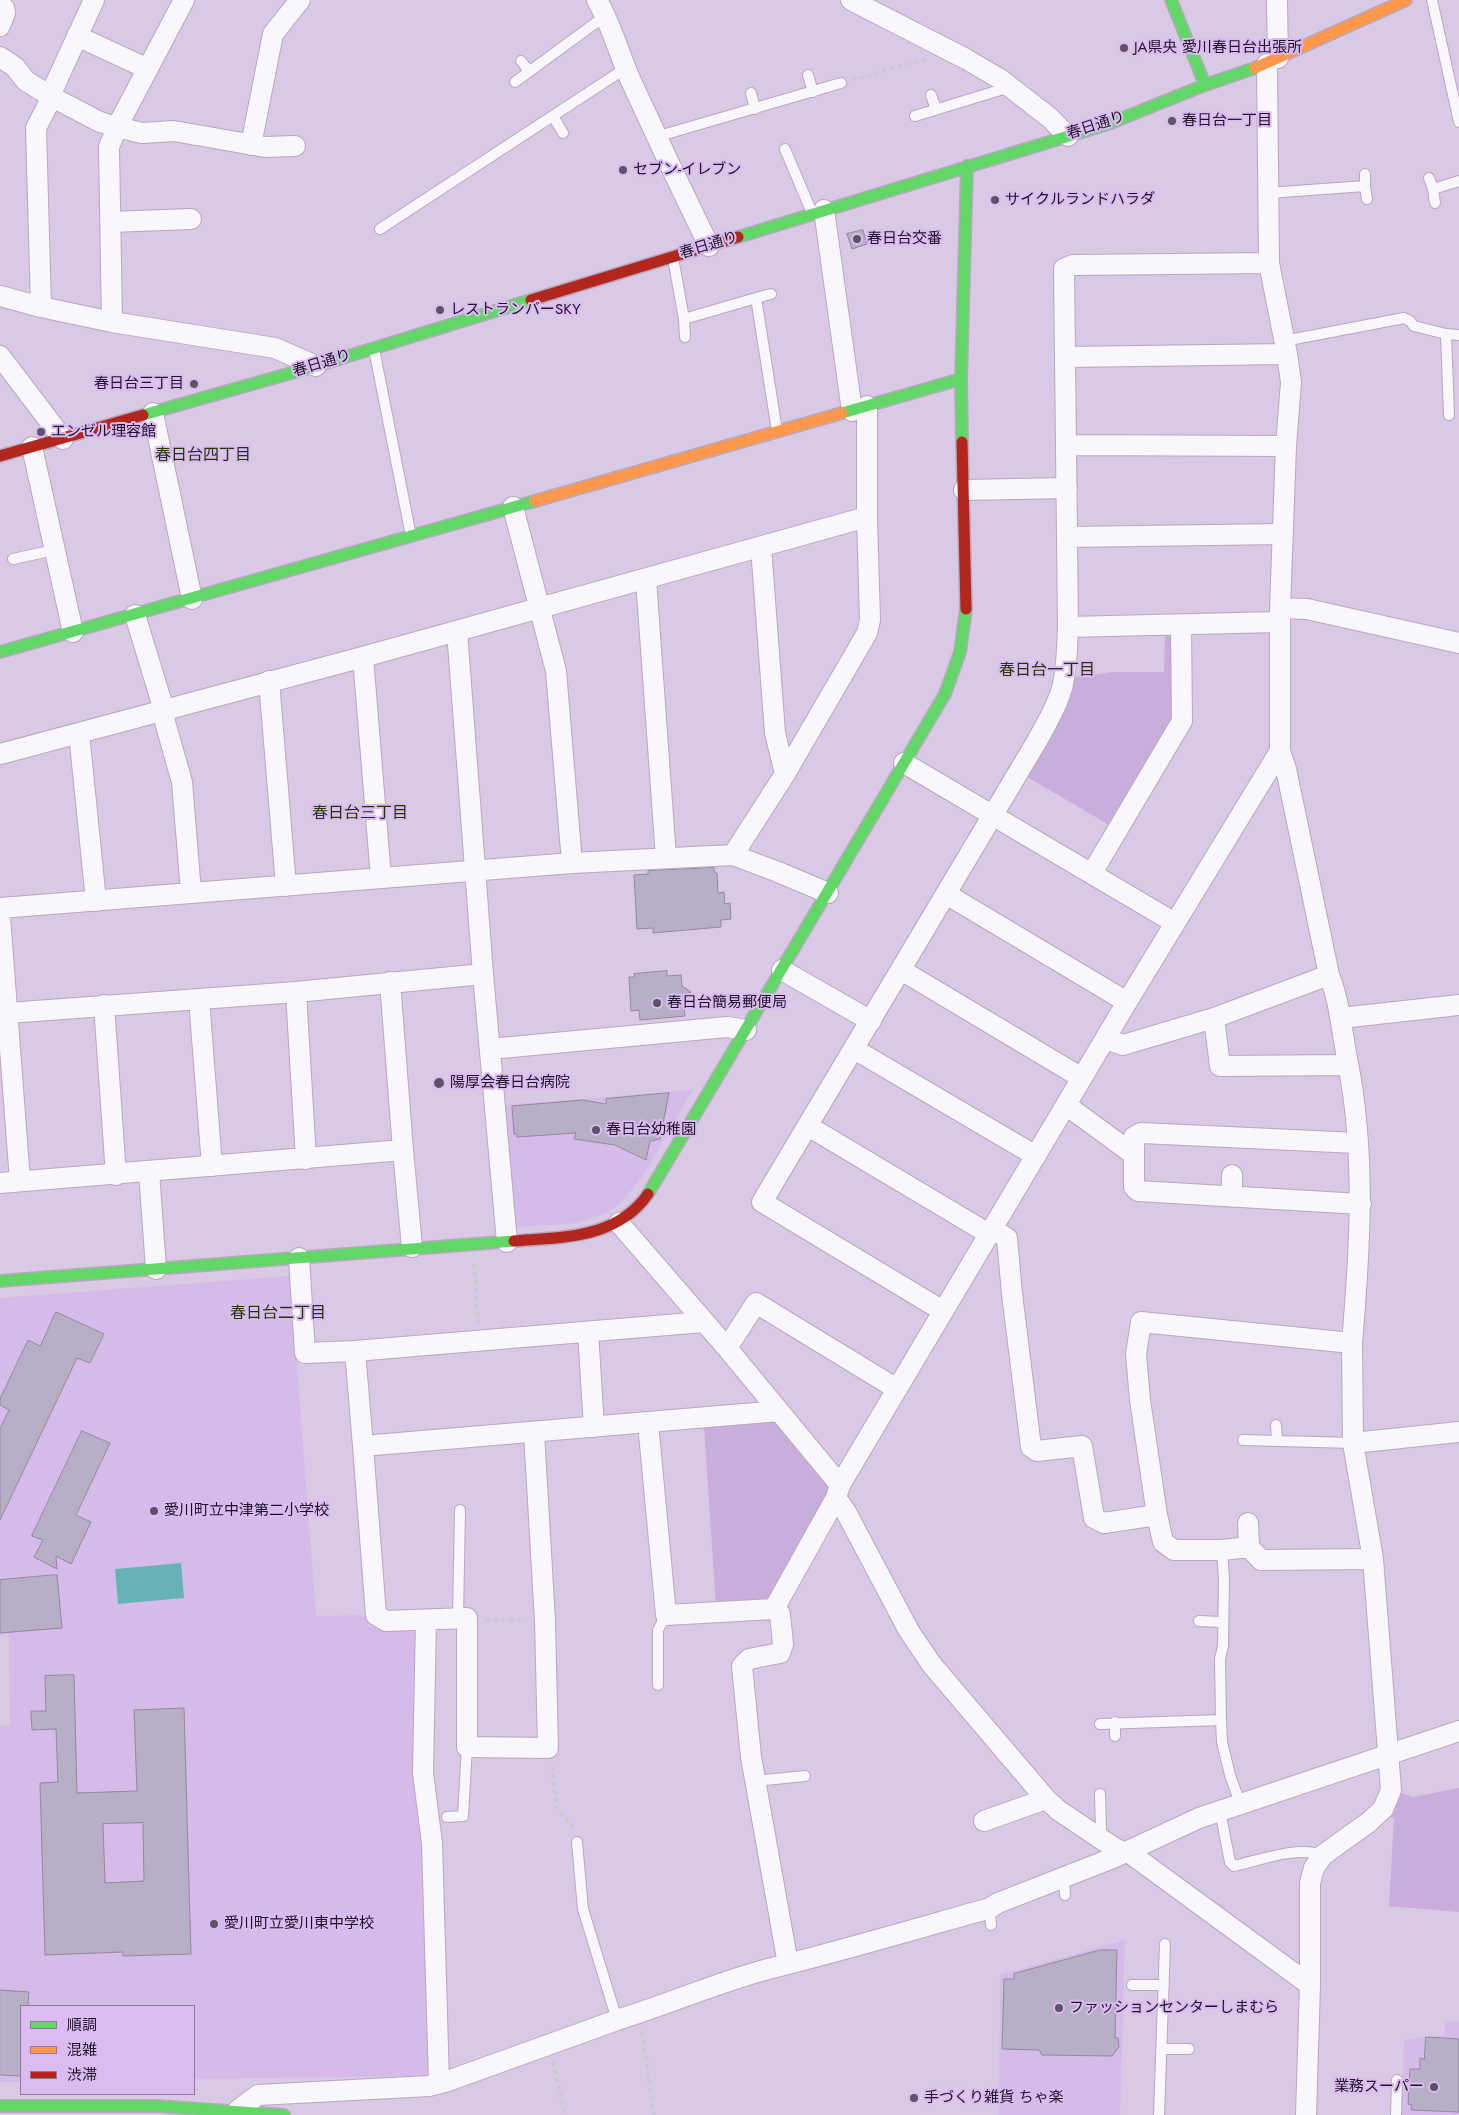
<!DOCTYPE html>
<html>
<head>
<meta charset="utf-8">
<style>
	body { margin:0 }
	#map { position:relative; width:1459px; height:2115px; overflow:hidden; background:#d9c9e5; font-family:Jost,"Noto Sans JP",sans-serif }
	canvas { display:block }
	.legend { position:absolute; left:20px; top:2005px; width:175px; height:90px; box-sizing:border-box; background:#dabcf2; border:1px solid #8e78a0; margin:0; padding:6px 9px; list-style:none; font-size:15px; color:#1d1225 }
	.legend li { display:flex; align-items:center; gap:10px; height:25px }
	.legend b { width:25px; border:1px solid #8e78a0 }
</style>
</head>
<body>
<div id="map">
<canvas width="1459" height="2115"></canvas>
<ul class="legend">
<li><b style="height:6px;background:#63d668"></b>順調</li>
<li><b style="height:6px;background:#ff974d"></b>混雑</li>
<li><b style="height:6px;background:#b3261e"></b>渋滞</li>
</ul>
</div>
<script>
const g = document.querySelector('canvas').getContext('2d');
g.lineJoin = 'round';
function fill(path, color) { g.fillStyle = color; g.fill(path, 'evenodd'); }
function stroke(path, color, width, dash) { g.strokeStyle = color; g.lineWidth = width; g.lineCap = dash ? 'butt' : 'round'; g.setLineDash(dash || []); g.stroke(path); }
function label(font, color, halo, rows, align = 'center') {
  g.font = font + ' Jost,"Noto Sans JP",sans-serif'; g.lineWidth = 4; g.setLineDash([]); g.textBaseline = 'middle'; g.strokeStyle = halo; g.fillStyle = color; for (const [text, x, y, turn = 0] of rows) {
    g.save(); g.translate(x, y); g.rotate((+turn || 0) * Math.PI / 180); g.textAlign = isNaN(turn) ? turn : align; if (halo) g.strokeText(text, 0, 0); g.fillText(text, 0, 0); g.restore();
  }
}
fill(new Path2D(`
	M 693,1090 L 641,1179 L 618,1205 L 604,1214 L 578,1223 L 514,1227 L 503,1105 Z
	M 290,1276 L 316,1616 L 369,1615 L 369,1627 L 410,1624 L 420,1634 L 432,2068 L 425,2076 L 194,2079 L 194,2006 L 21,2006 L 21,2082 L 0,2082 L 0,1726 L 10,1725 L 9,1634 L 0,1635 L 0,1298 Z
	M 1125,1940 L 1120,2115 L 999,2115 L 1000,1975 Z
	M 1445,2021 L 1459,2022 L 1459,2115 L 1401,2115 L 1404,2040 L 1444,2035 Z`), '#d5bbe9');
fill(new Path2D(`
	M 1165,632 L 1175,632 L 1174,721 L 1111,826 L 1027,777 L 1060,720 L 1074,677 L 1114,672 L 1164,672 Z
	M 774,1419 L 834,1490 L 769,1602 L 716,1606 L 704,1427 Z
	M 1459,1788 L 1459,1912 L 1389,1906 L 1394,1818 L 1387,1815 L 1395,1790 L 1413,1797 Z`), '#c8aedd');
fill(new Path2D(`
	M 181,1563 L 184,1598 L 118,1604 L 115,1569 Z`), '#66b3b7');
const building = new Path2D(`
	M 863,230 L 867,244 L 852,249 L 847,234 Z
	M 714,868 L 715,873 L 717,873 L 718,893 L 724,892 L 725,904 L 730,903 L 731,919 L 721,920 L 721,927 L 653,933 L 653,928 L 637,929 L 634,875 L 648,874 L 648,871 Z
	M 667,971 L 667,976 L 681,975 L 682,986 L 691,992 L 683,995 L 685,1016 L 640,1020 L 639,1010 L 631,1011 L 629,977 L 635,977 L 634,974 Z
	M 669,1093 L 660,1139 L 650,1141 L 646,1160 L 615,1145 L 574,1139 L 576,1133 L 517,1137 L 517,1134 L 514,1134 L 512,1106 L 583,1100 L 606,1104 L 606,1099 Z
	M 56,1312 L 104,1334 L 90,1363 L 77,1358 L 0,1520 L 0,1429 L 9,1410 L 0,1405 L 0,1399 L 28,1340 L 40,1346 Z
	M 82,1431 L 110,1443 L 76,1515 L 91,1522 L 71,1564 L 56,1556 L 57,1569 L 34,1557 L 43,1540 L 32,1536 Z
	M 57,1575 L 62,1628 L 0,1633 L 0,1580 Z
	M 74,1675 L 77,1793 L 137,1791 L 134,1710 L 184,1708 L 191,1954 L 123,1956 L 123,1952 L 45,1955 L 40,1783 L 58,1782 L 56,1729 L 32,1730 L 31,1711 L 46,1711 L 45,1676 ZM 143,1823 L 144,1881 L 105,1883 L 103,1824 Z
	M 1100,1950 L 1117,1950 L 1115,2038 L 1118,2038 L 1119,2047 L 1112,2056 L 1042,2055 L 1039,2050 L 1002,2049 L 1004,1979 L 1014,1979 L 1014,1974 Z
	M 0,1990 L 29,1992 L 28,2006 L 21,2006 L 21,2076 L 0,2075 Z
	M 1426,2037 L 1459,2039 L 1459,2112 L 1411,2110 L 1412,2105 L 1408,2104 L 1410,2069 L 1420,2069 L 1420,2058 L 1424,2059 Z`);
fill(building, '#b7afc5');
stroke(building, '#92899f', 1);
const lane = new Path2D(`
	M 1432,0 L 1459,122
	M 521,61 L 529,71
	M 808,75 L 813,92
	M 515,82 L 605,16
	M 751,93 L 755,109
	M 931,95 L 936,109
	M 553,116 L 563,133
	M 915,116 L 1010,87
	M 657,138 L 666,134 L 841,83
	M 785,149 L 812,213
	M 1365,174 L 1365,186
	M 1429,178 L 1433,189
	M 1268,193 L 1365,186 L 1367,199
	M 1435,203 L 1433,189 L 1459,181
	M 380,229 L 626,68
	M 673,258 L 684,319 L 756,298 L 777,431
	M 756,298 L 771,294
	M 684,319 L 685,337
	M 1446,334 L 1449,415
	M 1284,341 L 1404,318 L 1410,321 L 1414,326 L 1446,334 L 1459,335
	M 374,349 L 411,536
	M 13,559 L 54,550
	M 1276,1425 L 1277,1441
	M 1243,1440 L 1353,1443
	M 1222,1550 L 1224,1579 L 1223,1646 L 1220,1659 L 1221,1720 L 1222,1742 L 1230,1775 L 1240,1803
	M 458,1618 L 460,1510
	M 1199,1621 L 1222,1622
	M 658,1685 L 658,1630 L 666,1615
	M 1115,1722 L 1115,1736
	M 1100,1724 L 1221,1720
	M 755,1781 L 805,1776
	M 1220,1811 L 1230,1862 L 1234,1866 C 1261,1860 1295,1846 1323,1855
	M 447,1817 L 463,1816 L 467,1747
	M 1098,1836 L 1101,1830 L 1100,1794
	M 577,1842 L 583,1909 L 617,2020
	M 1064,1878 L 1065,1895
	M 990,1908 L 991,1925
	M 1132,1985 L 1164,1985
	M 1161,2049 L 1189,2049
	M 1159,2115 L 1165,1944
	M 1396,2115 L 1397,2080`);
const street = new Path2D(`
	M 597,0 C 612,26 619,54 631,81 C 656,136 682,191 709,246
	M 851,0 L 966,59 L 1000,79 L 1050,118 L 1068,136
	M 1277,0 L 1278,58
	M 0,6 L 4,8 L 5,13 L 0,26
	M 77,36 L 148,69
	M 0,57 L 15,67 L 26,81 L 52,97 L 100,122 L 117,127 L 142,133 L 174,131 L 265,147 L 295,146
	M 1267,64 L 1269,263 L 1287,354
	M 251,145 L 273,34 L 300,0
	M 824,210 L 852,411
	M 110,222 L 191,219
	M 0,296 L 41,307 L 112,322 L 275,348 L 316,366
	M 41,307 L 36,128 L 52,97 L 52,91 L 94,0
	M 112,322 L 109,147 L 117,127 L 184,0
	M 0,356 L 63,439
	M 1065,357 L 1064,269 L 1073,265 L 1269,263
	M 153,413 L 192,599
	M 1067,445 L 1286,446
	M 32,447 L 73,632
	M 964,490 L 1067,488
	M 513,507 L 556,671 L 572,863
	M 1067,537 L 1283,534
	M 761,547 L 775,733 L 785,774
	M 646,579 L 666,858
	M 135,615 L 164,710 L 165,722 L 182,782 L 191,892
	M 1068,627 L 1278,622
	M 363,657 L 381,878
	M 269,681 L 286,886
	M 79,733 L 96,901
	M 1280,751 L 1286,769 L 1329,975
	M 0,754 L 363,657 L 867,517 L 867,406
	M 904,763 L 1175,923
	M 733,855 L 785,774 L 867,633 L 870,620 L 867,517
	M 1092,873 L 1182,721 L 1181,625
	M 946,894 L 1127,1002
	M 0,908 L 572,863 L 733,855 L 778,872 L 828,893
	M 0,916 L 20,1181
	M 782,970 L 871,1021
	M 901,970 L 1082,1078
	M 483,974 L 507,1242
	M 390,982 L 403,1150
	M 296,992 L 306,1159
	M 199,999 L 212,1166
	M 104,1005 L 116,1175
	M 8,1013 L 296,992 L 483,974 L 457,631
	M 1214,1018 L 1220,1066 L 1348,1065
	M 1341,1018 L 1459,1005
	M 1106,1039 L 1123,1045 L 1214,1018 L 1329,975 C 1340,1002 1342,1034 1348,1063 C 1366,1158 1360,1248 1352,1343
	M 490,1049 L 727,1027 L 746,1030
	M 854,1049 L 1036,1156
	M 1066,1105 L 1133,1154
	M 808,1126 L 989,1234
	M 1357,1143 L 1141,1133 L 1134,1137 L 1134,1187 L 1138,1191 L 1361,1204
	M 149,1172 L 156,1269
	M 0,1183 L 403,1150 L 412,1247
	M 1232,1197 L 1232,1175
	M 619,1223 L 727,1348 L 840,1485 L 836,1498 L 846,1512 L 909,1631 L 932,1665 L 1046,1799 L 1058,1810 L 1116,1849 L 1131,1854 L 1310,1985 L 1306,2115
	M 992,1229 L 1007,1238 L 1012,1294 L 1031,1447 L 1037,1451 L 1082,1446 L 1094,1518 L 1104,1523 L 1157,1515
	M 299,1258 L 305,1353 L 355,1351 L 703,1322
	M 943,1311 L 762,1202 L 1037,741 C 1046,724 1057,707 1062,688 C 1067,669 1067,647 1068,627 L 1065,357 L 1287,354 L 1291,382 L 1286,446 L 1280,608
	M 588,1332 L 594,1427
	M 727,1348 L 756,1303 L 897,1389
	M 355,1351 L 363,1446
	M 648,1423 L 666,1615 L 774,1609 L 836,1498
	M 534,1433 L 545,1621 L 548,1748 L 467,1747 L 467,1618 L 386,1621 L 376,1615 L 363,1446 L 779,1411
	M 1353,1443 L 1459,1432
	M 840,1485 L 1127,1002 L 1280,751 L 1280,608 L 1307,609 L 1459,643
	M 1248,1523 L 1249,1547
	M 774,1609 L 780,1614 L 783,1644 L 780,1653 L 749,1659 L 742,1666 L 751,1757 L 788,1964
	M 426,1620 L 423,1773 L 432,1843 L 439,2082
	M 984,1821 L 1046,1799
	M 1310,1985 L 1310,1883 L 1314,1868 L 1323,1855 L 1369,1822 L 1383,1809 L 1391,1790 L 1373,1559 L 1353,1443 L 1352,1343 L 1141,1322 L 1136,1354 L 1140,1400 L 1157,1515 L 1163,1542 L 1174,1550 L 1222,1550 L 1249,1547 L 1261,1560 L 1373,1559
	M 238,2110 L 258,2095 L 429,2086 L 445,2082 L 617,2020 C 670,2004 722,1980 776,1967 C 848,1949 919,1928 990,1908 L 998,1903 L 1113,1858 L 1199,1818 L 1459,1731`);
const fast = new Path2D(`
	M 1171,0 L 1205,85
	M 738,237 L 1108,124 L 1205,85 L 1255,68
	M 842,413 L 961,379
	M 143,415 L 316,366 L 531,300
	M 962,442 L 961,379 L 967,166
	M 0,652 L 535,501
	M 648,1194 L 945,694 L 960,652 L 966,609
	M 0,1281 L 514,1241
	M 0,2106 L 156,2106 L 284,2115`);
const slow = new Path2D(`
	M 1255,68 L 1406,0
	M 535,501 L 842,413`);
const jam = new Path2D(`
	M 531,300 L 738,237
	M 962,442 L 966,609
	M 0,456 L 143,415
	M 514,1241 C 562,1237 617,1239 648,1194`);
stroke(lane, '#b6a9bf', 12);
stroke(street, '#b6a9bf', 22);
stroke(fast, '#b6a9bf', 14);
stroke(slow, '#b6a9bf', 14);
stroke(jam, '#b6a9bf', 14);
stroke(new Path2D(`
	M 852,80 L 925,59
	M 474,1264 L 478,1323
	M 485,1619 L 527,1620
	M 552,1766 L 556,1806 L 575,1829
	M 642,2032 L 654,2115
	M 553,2062 L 565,2115`), '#ccc8d0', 3, [4, 4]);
stroke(lane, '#f9f7fb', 10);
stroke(street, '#f9f7fb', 20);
stroke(fast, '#63d668', 11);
stroke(slow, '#ff974d', 11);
stroke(jam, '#b3261e', 11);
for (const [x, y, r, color] of [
	[1124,48,5,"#5f5268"],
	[1172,121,5,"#5f5268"],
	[623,170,5,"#5f5268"],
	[995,200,5,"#5f5268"],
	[857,239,5,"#5f5268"],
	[440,310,5,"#5f5268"],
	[194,384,5,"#5f5268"],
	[41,432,5,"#5f5268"],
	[657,1003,5,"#5f5268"],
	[439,1083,6,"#5f5268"],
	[596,1130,5,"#5f5268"],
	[154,1511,5,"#5f5268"],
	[214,1924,5,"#5f5268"],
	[1059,2008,5,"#5f5268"],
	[1434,2087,5,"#5f5268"],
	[914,2098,5,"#5f5268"]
]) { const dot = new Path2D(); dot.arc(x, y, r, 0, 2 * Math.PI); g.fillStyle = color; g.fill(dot); stroke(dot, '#dabcf2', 2); }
label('15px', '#1d1225', '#dabcf2', [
	["JA県央 愛川春日台出張所",1134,48],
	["春日台一丁目",1182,121],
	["セブン-イレブン",633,170],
	["サイクルランドハラダ",1005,200],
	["春日台交番",867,239],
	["レストランバーSKY",450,310],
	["春日台三丁目",184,384,"right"],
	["エンゼル理容館",51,432],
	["春日台簡易郵便局",667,1003],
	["陽厚会春日台病院",450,1083],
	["春日台幼稚園",606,1130],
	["愛川町立中津第二小学校",164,1511],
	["愛川町立愛川東中学校",224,1924],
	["ファッションセンターしまむら",1069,2008],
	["業務スーパー",1424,2087,"right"],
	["手づくり雑貨 ちゃ楽",924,2098]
], 'left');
label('15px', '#1d1225', '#dabcf2', [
	["春日通り",1096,126,-18],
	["春日通り",709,246,-17],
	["春日通り",322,364,-17]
]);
label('16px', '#213702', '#dabcf2', [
	["春日台四丁目",203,456],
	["春日台一丁目",1047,671],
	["春日台三丁目",360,814],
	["春日台二丁目",278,1314]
]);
</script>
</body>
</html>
